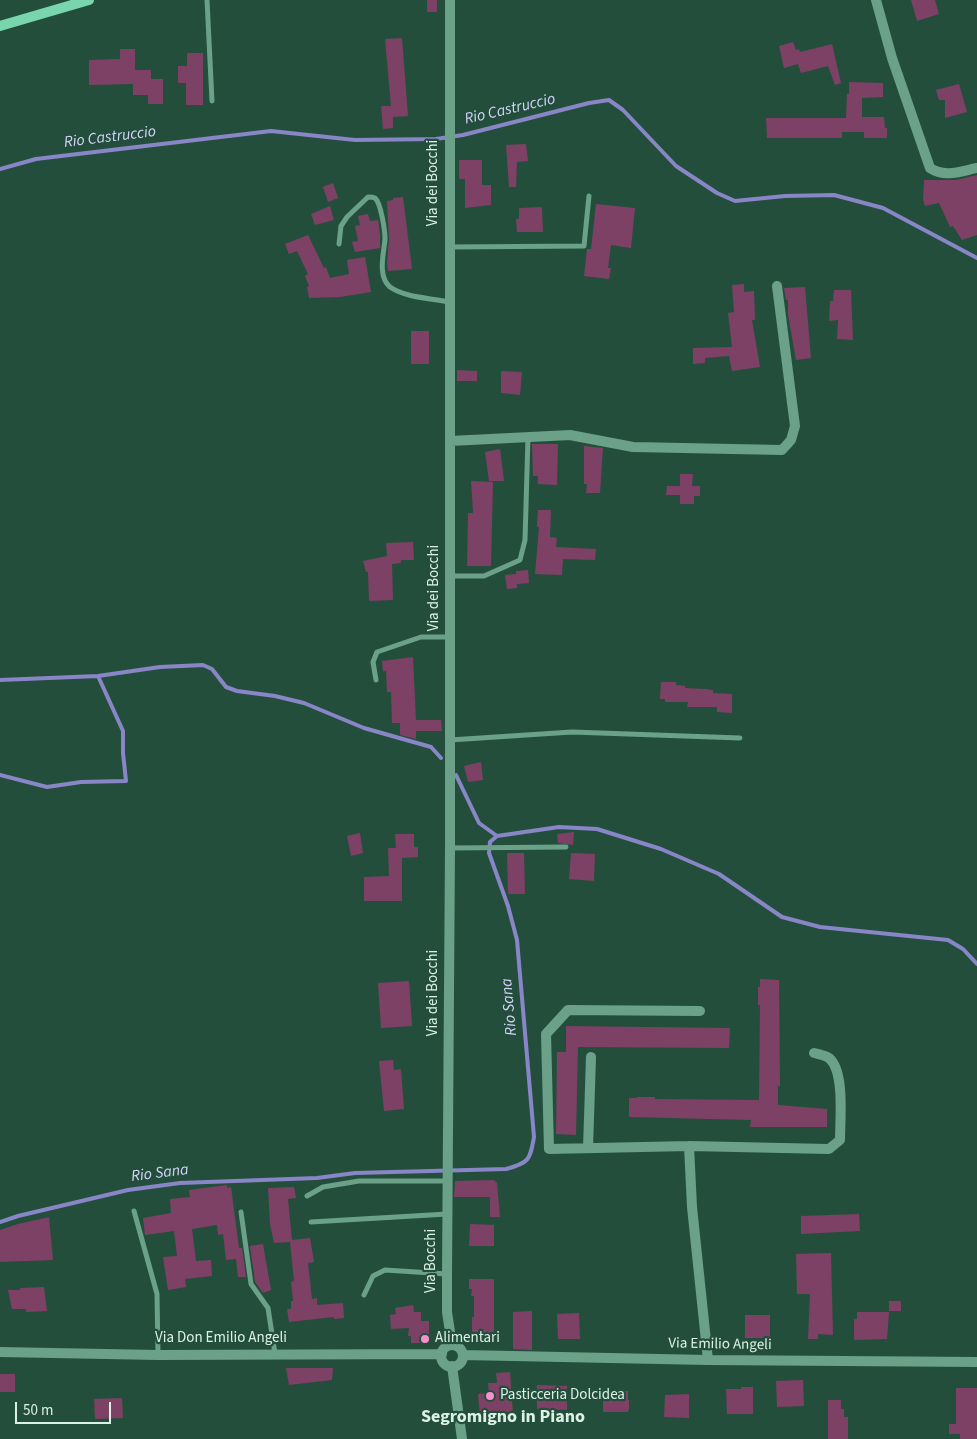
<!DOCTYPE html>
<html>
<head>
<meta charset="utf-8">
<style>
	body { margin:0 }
	#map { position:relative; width:977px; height:1439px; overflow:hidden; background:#244e3c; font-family:"Source Sans 3",sans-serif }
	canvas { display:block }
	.scale { position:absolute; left:15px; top:1402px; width:96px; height:22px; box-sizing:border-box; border:2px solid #dbf1e6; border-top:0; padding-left:6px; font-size:15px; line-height:18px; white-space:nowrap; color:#dbf1e6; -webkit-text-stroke:4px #244e3c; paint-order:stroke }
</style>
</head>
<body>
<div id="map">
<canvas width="977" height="1439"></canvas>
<div class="scale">50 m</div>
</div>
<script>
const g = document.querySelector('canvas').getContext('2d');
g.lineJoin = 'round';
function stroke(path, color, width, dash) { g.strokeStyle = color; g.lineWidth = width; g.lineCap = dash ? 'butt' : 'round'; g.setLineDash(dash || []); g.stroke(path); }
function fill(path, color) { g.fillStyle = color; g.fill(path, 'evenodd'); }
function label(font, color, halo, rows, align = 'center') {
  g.font = font + ' "Source Sans 3",sans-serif'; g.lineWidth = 4.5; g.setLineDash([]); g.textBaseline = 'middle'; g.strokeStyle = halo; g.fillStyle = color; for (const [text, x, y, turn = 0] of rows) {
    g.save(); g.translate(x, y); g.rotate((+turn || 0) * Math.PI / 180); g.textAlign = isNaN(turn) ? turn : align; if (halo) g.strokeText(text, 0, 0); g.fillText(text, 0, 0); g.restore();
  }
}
stroke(new Path2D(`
	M 0,169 L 36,159 L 271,131 L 355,140 L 436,139 L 463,135 L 589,103 L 609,100 L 623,110 L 676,166 L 717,193 L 735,201 L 785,196 L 834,195 L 883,208 L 977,258
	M 0,680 L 98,676 L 160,667 L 203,665 L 212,669 L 226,687 L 237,691 L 275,696 L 304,703 L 364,728 L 431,747 L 441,758
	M 0,775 L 47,787 L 81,782 L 126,781 L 123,753 L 123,731 L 98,676
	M 456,775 L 479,823 L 497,836
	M 0,1222 L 18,1216 L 128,1190 L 180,1183 L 317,1178 L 355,1173 L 506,1169 C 529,1163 530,1160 534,1137 L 517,940 L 508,906 L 489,853 L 490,842 L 497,836 L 559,827 L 597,829 L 661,849 L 719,874 L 782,917 L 820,927 L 948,940 L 963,949 L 977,964`), '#8886c7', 4);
fill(new Path2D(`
	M 427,0 L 437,0 L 437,12 L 427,12 Z
	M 911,0 L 935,0 L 939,14 L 917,21 Z
	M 402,38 L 408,116 L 393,117 L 393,128 L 383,129 L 381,106 L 391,106 L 385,39 Z
	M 793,42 L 796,50 L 799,49 L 800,52 L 832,44 L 841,83 L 835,85 L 828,66 L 801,73 L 798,64 L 784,68 L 779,46 Z
	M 120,49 L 135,49 L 135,70 L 151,70 L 151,79 L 163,79 L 163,104 L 148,104 L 148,95 L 133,95 L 133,84 L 89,85 L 89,60 L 120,59 Z
	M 187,53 L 203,53 L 203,105 L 186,105 L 186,83 L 178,83 L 178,66 L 187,66 Z
	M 849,82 L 883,83 L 883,97 L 862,98 L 862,117 L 884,117 L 885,128 L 887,128 L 887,138 L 864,138 L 864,132 L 842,132 L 842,138 L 767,138 L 766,118 L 846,118 L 847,94 L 849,94 Z
	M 959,84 L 967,112 L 945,118 L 945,100 L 939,100 L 936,90 Z
	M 526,144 L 528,161 L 517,162 L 516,187 L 509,187 L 506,145 Z
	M 459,160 L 482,160 L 482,185 L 491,185 L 491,205 L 465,208 L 465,179 L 459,179 Z
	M 977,175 L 977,235 L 962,240 L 953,226 L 950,227 L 939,203 L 925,206 L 923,199 L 924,180 L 956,180 Z
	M 333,183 L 338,198 L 328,202 L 323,187 Z
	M 403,197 L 412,269 L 388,271 L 387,263 L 389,239 L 387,201 L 393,200 L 393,198 Z
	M 596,204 L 635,208 L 631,248 L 611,245 L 608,268 L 611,268 L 609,279 L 584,276 L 587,249 L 591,249 Z
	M 330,206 L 334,220 L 315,225 L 311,214 Z
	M 542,207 L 543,232 L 517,232 L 516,219 L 519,219 L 519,208 Z
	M 368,214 L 370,221 L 378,220 L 380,235 L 380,248 L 355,252 L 352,242 L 358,241 L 355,226 L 360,225 L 358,216 Z
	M 308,235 L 324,268 L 326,267 L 330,278 L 349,274 L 347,260 L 365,257 L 371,292 L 340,297 L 309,298 L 307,287 L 309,286 L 305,276 L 308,274 L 297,251 L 289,254 L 285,244 Z
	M 744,284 L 744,292 L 754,291 L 755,320 L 752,320 L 760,367 L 732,371 L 729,356 L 705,358 L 705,363 L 693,364 L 693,348 L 732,347 L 728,313 L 734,312 L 732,285 Z
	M 805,287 L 811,358 L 796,360 L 788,315 L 788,300 L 786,300 L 784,288 Z
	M 834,290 L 851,290 L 853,340 L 837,339 L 838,320 L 829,321 L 830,301 L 833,301 Z
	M 411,331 L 429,331 L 429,364 L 411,364 Z
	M 457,370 L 477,371 L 477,381 L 457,381 Z
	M 501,371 L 522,372 L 520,395 L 501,393 Z
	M 532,444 L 558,444 L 557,485 L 538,484 L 538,476 L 533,476 Z
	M 584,446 L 603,448 L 600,493 L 586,493 L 587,484 L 584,484 Z
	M 500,449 L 504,481 L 489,481 L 485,452 Z
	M 680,474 L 693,474 L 692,486 L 700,486 L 700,496 L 694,496 L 694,504 L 680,504 L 680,495 L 666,495 L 667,486 L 680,486 Z
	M 471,481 L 493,482 L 491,566 L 467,566 L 468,513 L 473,513 Z
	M 538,510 L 551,510 L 550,537 L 557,538 L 556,547 L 596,549 L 595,560 L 563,559 L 562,575 L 535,574 L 539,527 L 537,527 Z
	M 413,542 L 414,560 L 401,560 L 401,563 L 392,564 L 393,600 L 369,601 L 368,572 L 366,572 L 363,561 L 387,556 L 386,543 Z
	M 528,570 L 529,583 L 517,584 L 517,588 L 507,589 L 505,575 L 516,574 L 516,571 Z
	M 413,657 L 416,720 L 441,720 L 442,731 L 416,731 L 416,739 L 400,735 L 400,723 L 392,723 L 391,692 L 387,692 L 386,671 L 383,671 L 382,661 Z
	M 661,682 L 676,682 L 676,685 L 685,686 L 685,688 L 705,689 L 713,690 L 713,693 L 732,694 L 732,713 L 717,712 L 717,707 L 687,707 L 688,702 L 665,702 L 665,699 L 660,699 Z
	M 481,762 L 483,780 L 468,782 L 464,766 Z
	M 574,832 L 573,845 L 558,843 L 557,834 Z
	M 360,833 L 363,853 L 351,856 L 347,836 Z
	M 395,834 L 414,834 L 414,847 L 418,847 L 418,857 L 402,858 L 402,901 L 364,901 L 364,877 L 389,876 L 388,848 L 396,848 Z
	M 507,853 L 524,853 L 525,894 L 508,894 Z
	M 571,853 L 595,854 L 594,881 L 569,879 Z
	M 760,979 L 779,980 L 780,1086 L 778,1086 L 778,1105 L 827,1109 L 827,1127 L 750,1127 L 751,1120 L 629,1117 L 629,1098 L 637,1098 L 637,1097 L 655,1097 L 655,1099 L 759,1100 L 760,1005 L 758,1005 L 758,987 L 760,987 Z
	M 409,981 L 412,1026 L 381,1028 L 378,983 Z
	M 566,1026 L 730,1028 L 729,1048 L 578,1047 L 576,1135 L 556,1134 L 557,1052 L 566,1052 Z
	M 393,1060 L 394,1070 L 401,1069 L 404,1109 L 384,1111 L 379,1061 Z
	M 494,1180 L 497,1183 L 500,1217 L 490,1217 L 490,1197 L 454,1197 L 455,1181 Z
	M 227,1185 L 227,1188 L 231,1187 L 239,1248 L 242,1248 L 246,1277 L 238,1277 L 236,1259 L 226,1260 L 223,1234 L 218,1235 L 217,1225 L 192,1229 L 196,1261 L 211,1260 L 212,1276 L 185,1279 L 186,1287 L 168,1290 L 163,1257 L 177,1256 L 174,1231 L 145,1235 L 143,1218 L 171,1213 L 170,1199 L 190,1197 L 189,1190 Z
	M 294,1187 L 296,1198 L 288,1199 L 292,1240 L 310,1238 L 314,1262 L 308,1263 L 312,1299 L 317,1298 L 317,1305 L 343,1303 L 344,1318 L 334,1319 L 334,1317 L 289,1322 L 287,1309 L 291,1309 L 291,1301 L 293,1301 L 291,1282 L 294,1281 L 290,1242 L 274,1243 L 270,1224 L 268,1188 Z
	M 859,1214 L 860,1231 L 801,1234 L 801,1216 Z
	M 49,1217 L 53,1260 L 0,1262 L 0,1230 L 18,1224 Z
	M 470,1224 L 494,1225 L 494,1246 L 469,1246 Z
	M 263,1244 L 271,1290 L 263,1293 L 255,1282 L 250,1246 Z
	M 831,1253 L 833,1335 L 818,1334 L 818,1339 L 808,1339 L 810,1294 L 797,1294 L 796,1254 Z
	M 469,1279 L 494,1279 L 494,1335 L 485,1336 L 484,1333 L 472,1333 L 472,1317 L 474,1317 L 474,1296 L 471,1296 L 472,1289 L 469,1289 Z
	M 44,1287 L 47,1311 L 26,1312 L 26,1309 L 12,1309 L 8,1290 L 20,1290 L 20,1288 Z
	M 889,1301 L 901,1301 L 901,1311 L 889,1311 Z
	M 413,1305 L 414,1312 L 421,1312 L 421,1321 L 429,1321 L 429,1343 L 411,1343 L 411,1336 L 408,1336 L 409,1328 L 391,1329 L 390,1315 L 396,1314 L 395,1308 Z
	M 532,1311 L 532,1350 L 513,1349 L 513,1312 Z
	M 857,1312 L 889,1312 L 887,1339 L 854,1340 L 854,1319 L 857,1319 Z
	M 579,1313 L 580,1339 L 558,1339 L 557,1314 Z
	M 745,1315 L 770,1315 L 770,1338 L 745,1338 Z
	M 286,1368 L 333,1368 L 332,1380 L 289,1385 Z
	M 510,1372 L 513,1414 L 480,1416 L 478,1394 L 489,1393 L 488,1383 L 497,1383 L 496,1373 Z
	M 0,1374 L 15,1374 L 15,1392 L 0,1392 Z
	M 803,1380 L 804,1406 L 777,1407 L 776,1381 Z
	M 537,1385 L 567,1386 L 567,1410 L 537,1409 Z
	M 741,1387 L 753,1387 L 753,1414 L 727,1414 L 726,1389 L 741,1389 Z
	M 956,1388 L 977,1388 L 977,1439 L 960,1439 L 960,1434 L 949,1434 L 949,1424 L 956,1424 Z
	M 603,1390 L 628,1391 L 628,1400 L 629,1400 L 629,1410 L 628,1410 L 628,1412 L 603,1412 Z
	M 689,1394 L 689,1418 L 664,1417 L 665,1395 Z
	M 122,1398 L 123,1418 L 95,1419 L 94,1399 Z
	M 828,1400 L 841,1400 L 841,1409 L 844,1409 L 844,1417 L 848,1417 L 848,1439 L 828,1439 Z`), '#7d4165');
stroke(new Path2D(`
	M 207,0 L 212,101
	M 339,244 L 341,226 L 347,217 L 368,197 C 370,197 373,197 375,198 C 381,203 385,231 385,239 C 384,253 377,276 390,287 C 406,298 431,298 449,302
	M 450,247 L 584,246 L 589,196
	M 450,576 L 484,576 L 520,560 L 525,540 L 528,437
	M 376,680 L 373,662 L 377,652 L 421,637 L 450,637
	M 450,740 L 572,732 L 740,738
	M 450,848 L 566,847
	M 307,1196 L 323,1187 L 359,1181 L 448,1181
	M 134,1211 L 157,1294 L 158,1355
	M 241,1212 L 251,1284 L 268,1308 L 275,1354
	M 311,1222 L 447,1214
	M 364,1295 L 373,1276 L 385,1270 L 447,1274`), '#6aa188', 5);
stroke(new Path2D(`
	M 450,0 L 450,848 L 447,1274 L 447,1312 L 452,1345
	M 876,0 L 892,58 L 930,168 C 945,178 961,171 977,168
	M 450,441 L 570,435 L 633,447 L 782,450 L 791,440 L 795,426 L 777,286
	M 689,1146 L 549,1149 L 546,1034 L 568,1010 L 700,1011
	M 588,1148 L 591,1057
	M441 1356a11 11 0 1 1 22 0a11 11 0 1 1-22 0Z
	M 0,1352 L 158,1355 L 442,1354
	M 463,1355 L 708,1360 L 977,1362
	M 708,1360 L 692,1207 L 689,1146 L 829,1149 L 840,1140 C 840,1120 845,1071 829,1058 C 825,1055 818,1054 814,1053
	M 452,1366 L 462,1439`), '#6aa188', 10);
stroke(new Path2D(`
	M 0,26 L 89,0`), '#79d5ad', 10);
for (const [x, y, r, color] of [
	[425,1339,5,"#f790cd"],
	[490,1396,5,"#f790cd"]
]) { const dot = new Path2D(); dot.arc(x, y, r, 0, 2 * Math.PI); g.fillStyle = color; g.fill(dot); stroke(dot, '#244e3c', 2); }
label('15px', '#dbf1e6', '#244e3c', [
	["Via dei Bocchi",434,183,-90],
	["Via dei Bocchi",435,588,-90],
	["Via dei Bocchi",434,993,-90],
	["Via Bocchi",432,1261,-90],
	["Via Don Emilio Angeli",221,1339],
	["Via Emilio Angeli",720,1345,1]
]);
label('15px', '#dbf1e6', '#244e3c', [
	["Alimentari",435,1339],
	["Pasticceria Dolcidea",500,1396]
], 'left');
label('italic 16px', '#d2d3f8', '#244e3c', [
	["Rio Castruccio",510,110,-13],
	["Rio Castruccio",110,138,-7],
	["Rio Sana",510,1007,-95],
	["Rio Sana",160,1174,-7]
]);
label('bold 18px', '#dbf1e6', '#244e3c', [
	["Segromigno in Piano",503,1418]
]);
</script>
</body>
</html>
